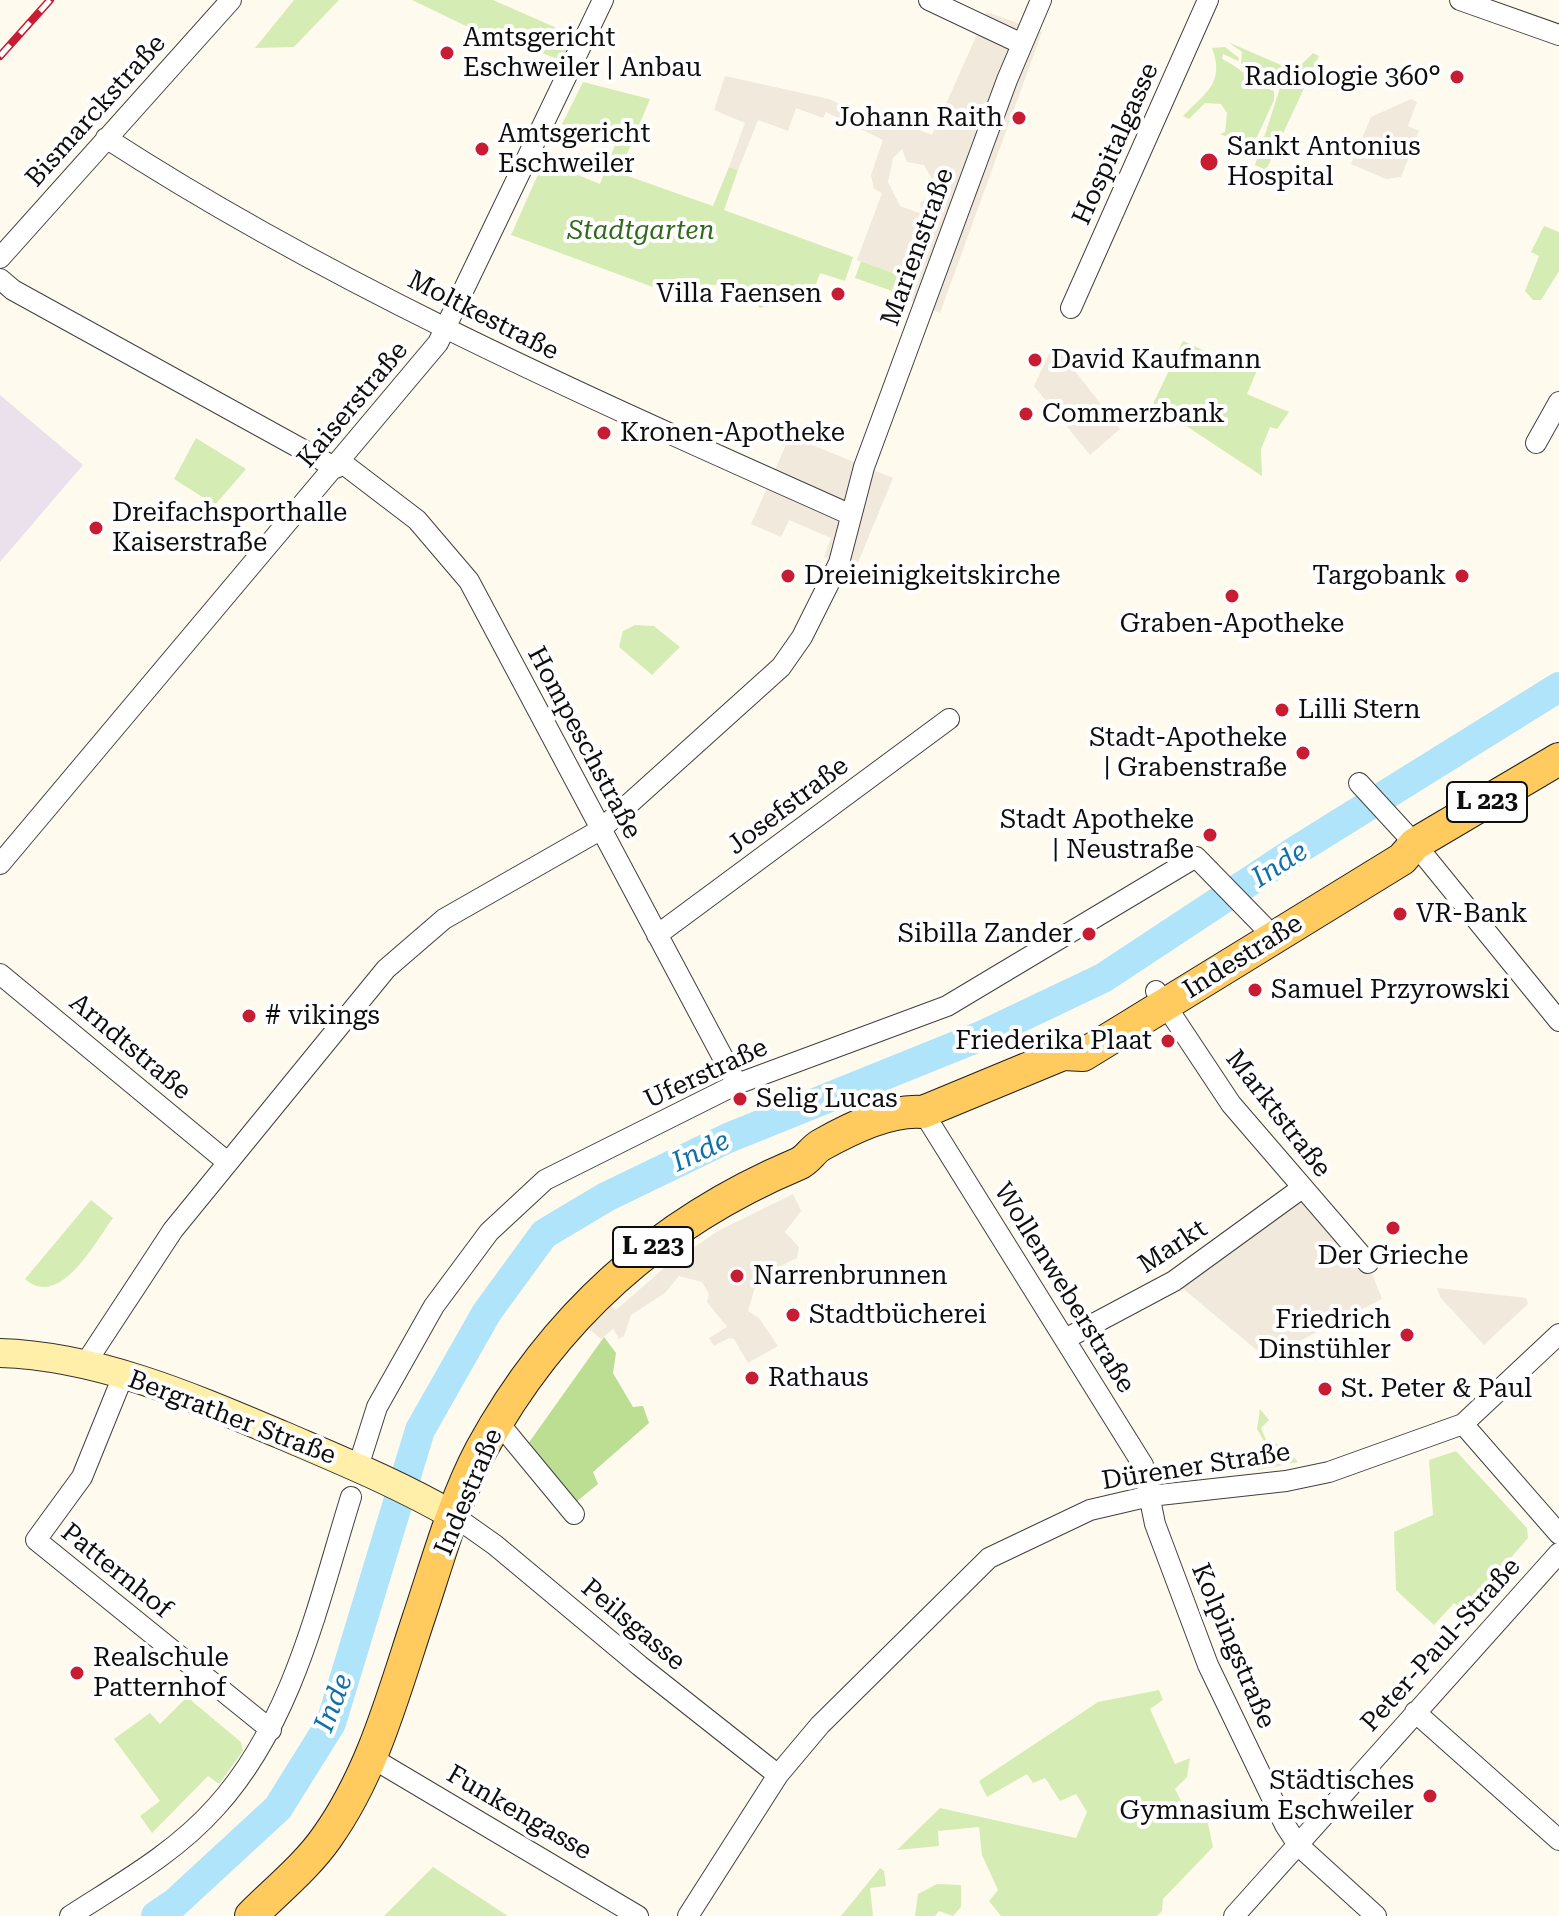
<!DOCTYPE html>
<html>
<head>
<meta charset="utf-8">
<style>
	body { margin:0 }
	canvas { display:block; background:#fffaee }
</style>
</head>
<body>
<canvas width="1559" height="1916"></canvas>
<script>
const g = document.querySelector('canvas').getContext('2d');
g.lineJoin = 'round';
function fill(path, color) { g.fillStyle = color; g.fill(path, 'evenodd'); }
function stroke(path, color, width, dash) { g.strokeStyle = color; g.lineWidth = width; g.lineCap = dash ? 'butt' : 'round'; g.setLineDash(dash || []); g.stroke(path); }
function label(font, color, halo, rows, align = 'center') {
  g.font = font + ' "Roboto Serif",serif'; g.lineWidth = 8; g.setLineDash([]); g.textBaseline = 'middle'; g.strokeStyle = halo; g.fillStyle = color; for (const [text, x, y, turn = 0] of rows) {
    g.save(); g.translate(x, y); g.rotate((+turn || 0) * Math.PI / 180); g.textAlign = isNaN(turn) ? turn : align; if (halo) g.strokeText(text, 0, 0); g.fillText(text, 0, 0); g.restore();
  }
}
fill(new Path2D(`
	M 0,395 L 83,465 L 0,562 Z`), '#ebe1ed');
fill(new Path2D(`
	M 294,0 L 339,0 L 294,47 L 255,48 Z
	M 412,0 L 493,0 L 584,40 L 572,64 L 466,26 Z
	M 1228,42 L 1288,68 L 1296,61 L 1279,81 L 1267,85 L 1241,64 L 1242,52 Z
	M 1225,47 L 1239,58 L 1238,61 L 1223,54 L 1222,59 C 1242,68 1254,85 1274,91 L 1274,100 L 1252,148 L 1220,134 L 1225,132 L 1227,113 L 1221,104 L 1205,103 L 1189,119 L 1183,116 C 1206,92 1225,83 1212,48 Z
	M 1313,53 L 1319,56 L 1266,170 L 1255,165 L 1281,85 Z
	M 583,82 L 650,99 L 619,173 L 713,206 L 729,167 L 738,170 L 724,210 L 853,257 L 845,281 L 820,273 L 815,287 L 760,308 L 738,284 L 653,287 L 511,235 L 544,161 L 600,184 L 615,145 L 562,124 Z
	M 1544,226 L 1559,232 L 1559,271 L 1541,300 L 1533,300 L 1525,291 L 1539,256 L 1531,252 Z
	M 861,261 L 898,275 L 892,291 L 855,278 Z
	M 1183,341 L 1207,352 L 1261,361 L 1247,394 L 1289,412 L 1277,429 L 1270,427 L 1261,449 L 1262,476 L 1153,404 Z
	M 196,438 L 246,469 L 215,505 L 174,479 Z
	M 635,625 L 654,626 L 680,647 L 652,675 L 619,647 L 623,631 Z
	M 91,1200 L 113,1218 C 95,1242 60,1310 25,1279 Z
	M 1260,1409 L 1269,1420 L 1261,1428 L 1267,1442 L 1283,1445 L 1298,1462 L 1258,1470 L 1257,1464 L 1268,1449 L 1257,1429 Z
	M 1456,1451 L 1527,1528 L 1528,1538 L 1464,1611 L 1454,1603 L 1434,1625 L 1396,1590 L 1394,1532 L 1433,1515 L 1429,1460 Z
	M 1159,1690 L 1163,1700 L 1150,1709 L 1175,1764 L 1190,1758 L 1187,1777 L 1175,1789 L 1191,1820 L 1206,1814 L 1213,1847 L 1163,1899 L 1162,1911 L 1157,1916 L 1001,1916 L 989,1901 L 998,1890 L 982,1855 L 979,1827 L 938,1831 L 939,1846 L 897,1850 L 940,1808 L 1076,1838 L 1087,1812 L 1076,1794 L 1060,1801 L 1045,1778 L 1033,1783 L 1027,1774 L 987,1797 L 979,1781 L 1098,1702 Z
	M 187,1697 L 241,1742 L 243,1751 L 219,1784 L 208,1776 L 152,1833 L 140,1816 L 160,1801 L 114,1739 L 150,1713 L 160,1724 Z
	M 433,1867 L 508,1916 L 384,1916 Z
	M 880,1868 L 884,1871 L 886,1886 L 870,1888 L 873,1916 L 841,1916 Z
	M 937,1884 L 961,1885 L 961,1907 L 953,1916 L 939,1911 L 935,1916 L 915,1916 L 918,1894 Z`), '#d6ecb5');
fill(new Path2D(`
	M 604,1337 L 616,1353 L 613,1373 L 633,1407 L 643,1406 L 649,1423 L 593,1472 L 598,1484 L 576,1502 L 525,1448 Z`), '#bbde93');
fill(new Path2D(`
	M 987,12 L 1042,32 L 940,313 L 893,293 L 899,275 L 857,260 L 882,193 L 874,189 L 871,175 L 883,140 L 826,112 L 823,118 L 796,108 L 788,131 L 758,120 L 738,170 L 729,167 L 745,123 L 714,110 L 725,76 L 829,99 L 875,121 L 890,124 L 892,119 L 932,135 ZM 902,149 L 907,162 L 924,165 L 933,181 L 928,197 L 920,203 L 922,214 L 900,206 L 888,182 L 893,158 Z
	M 1411,99 L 1417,102 L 1408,126 L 1419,131 L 1401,177 L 1386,179 L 1351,164 L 1371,117 Z
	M 1054,344 L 1120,429 L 1090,455 L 1034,386 Z
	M 790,436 L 893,478 L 855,570 L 824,557 L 831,538 L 789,520 L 781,537 L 751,524 Z
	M 1302,1188 L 1368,1263 L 1382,1299 L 1266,1358 L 1174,1281 Z
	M 793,1194 L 801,1211 L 785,1232 L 799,1247 L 797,1258 L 758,1277 L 748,1311 L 759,1318 L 778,1346 L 748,1363 L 734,1339 L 729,1338 L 714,1346 L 709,1338 L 727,1327 L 707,1302 L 709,1294 L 702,1282 L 679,1276 L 665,1293 L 631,1315 L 624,1336 L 619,1339 L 613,1329 L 601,1339 L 589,1329 L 611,1306 L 616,1310 L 663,1269 L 718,1231 Z
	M 1437,1288 L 1526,1298 L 1528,1304 L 1484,1345 L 1440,1297 Z`), '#f0e9dc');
stroke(new Path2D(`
	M 156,1916 L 175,1903 L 278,1808 L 331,1723 L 420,1430 L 487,1312 L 544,1234 L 606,1197 L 728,1138 L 981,1036 L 1103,978 L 1297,850 L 1559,687`), '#afe4fa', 30);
const minor = new Path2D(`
	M 929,0 L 1022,44
	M 1460,0 L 1559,35
	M 106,138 C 339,289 597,401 849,514
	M 0,258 L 231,0
	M 0,279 L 13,290 L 336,468
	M 1071,308 L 1208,0
	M 1536,443 L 1559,402
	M 341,462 L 417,520 L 469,581 L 737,1084
	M 1359,783 L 1415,844 L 1559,1021
	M 0,864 L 438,343 L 603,0
	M 657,935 L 949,719
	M 0,974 L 226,1161
	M 1156,991 L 1231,1104 L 1368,1263
	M 923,1112 L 1143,1465 L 1155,1524 L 1208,1665 L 1285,1825 L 1298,1845 L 1376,1916
	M 1067,1338 L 1174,1281 L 1302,1188
	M 85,1364 L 173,1230 L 386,969 L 444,919 L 600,830 L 781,667 L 802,637 L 839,563 L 864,467 L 1007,80 L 1041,0
	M 123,1376 L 82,1477 L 36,1540 L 271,1730
	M 498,1422 L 574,1514
	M 1463,1424 L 1559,1534
	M 358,1467 L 377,1407 L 434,1306 L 489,1232 L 545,1180 L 737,1084 L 947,1006 L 1196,857 L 1275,938
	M 454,1516 L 495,1545 L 640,1666 L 778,1775
	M 1415,1712 L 1559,1840
	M 372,1758 L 638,1916
	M 70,1916 C 121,1883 175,1853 216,1807 C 293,1722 318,1603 351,1497
	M 688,1916 L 778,1775 L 820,1725 L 989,1558 L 1090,1510 L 1150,1496 L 1286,1481 L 1329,1472 L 1463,1424 L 1559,1334
	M 1234,1916 L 1559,1553`);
const secondary = new Path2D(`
	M 0,1353 C 98,1356 192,1397 282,1435 C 340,1460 399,1484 454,1516`);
const primary = new Path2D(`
	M 251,1916 C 276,1891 307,1866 327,1837 C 373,1772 393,1695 418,1620 C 437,1564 453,1503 481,1450 C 553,1318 660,1222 798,1164 C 808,1160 812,1150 821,1145 C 851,1128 890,1109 923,1112 L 1063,1054 L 1083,1055 L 1402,859 L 1415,844 L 1559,759`);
stroke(minor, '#414141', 22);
stroke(secondary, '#303030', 30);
stroke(primary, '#1f1f1f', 34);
stroke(minor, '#fff', 20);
stroke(secondary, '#ffefa9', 28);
stroke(primary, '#ffcb5e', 32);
const rail = new Path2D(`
	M 0,56 L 50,0`);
stroke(rail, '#c71c32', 8);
stroke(rail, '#fff', 5, [15]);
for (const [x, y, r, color] of [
	[447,53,8,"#c71c32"],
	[1457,77,8,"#c71c32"],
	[1019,118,8,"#c71c32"],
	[482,149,8,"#c71c32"],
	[1209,162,10,"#c71c32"],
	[838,294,8,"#c71c32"],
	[1035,360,8,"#c71c32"],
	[1026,414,8,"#c71c32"],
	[604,433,8,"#c71c32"],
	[96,528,8,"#c71c32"],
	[788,576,8,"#c71c32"],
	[1462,576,8,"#c71c32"],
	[1232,596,8,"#c71c32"],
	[1282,710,8,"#c71c32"],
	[1303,753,8,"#c71c32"],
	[1210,835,8,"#c71c32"],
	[1400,914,8,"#c71c32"],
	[1089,934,8,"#c71c32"],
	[1255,990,8,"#c71c32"],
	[249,1016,8,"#c71c32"],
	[1168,1041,8,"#c71c32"],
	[740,1099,8,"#c71c32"],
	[1393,1228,8,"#c71c32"],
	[737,1276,8,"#c71c32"],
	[793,1315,8,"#c71c32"],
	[1407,1335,8,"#c71c32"],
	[752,1378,8,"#c71c32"],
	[1325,1389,8,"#c71c32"],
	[77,1673,8,"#c71c32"],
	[1430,1796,8,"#c71c32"]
]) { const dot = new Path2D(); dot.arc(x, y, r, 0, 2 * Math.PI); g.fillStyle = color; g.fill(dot); stroke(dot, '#fff', 3); }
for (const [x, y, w] of [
	[1487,802,80],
	[653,1247,80]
]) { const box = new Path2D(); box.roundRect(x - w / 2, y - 20, w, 40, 6); g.fillStyle = '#fff'; g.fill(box); stroke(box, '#0e0e0e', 2); }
label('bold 24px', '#0e0e0e', null, [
	["L 223",1487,802],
	["L 223",653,1247]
]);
label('26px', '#0e0e0e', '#fff', [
	["Amtsgericht",463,38],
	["Eschweiler | Anbau",463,68],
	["Radiologie 360°",1441,77,"right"],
	["Johann Raith",1003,118,"right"],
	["Amtsgericht",498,134],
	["Eschweiler",498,164],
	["Sankt Antonius",1227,147],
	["Hospital",1227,177],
	["Villa Faensen",822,294,"right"],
	["David Kaufmann",1051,360],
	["Commerzbank",1042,414],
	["Kronen-Apotheke",620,433],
	["Dreifachsporthalle",112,513],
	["Kaiserstraße",112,543],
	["Dreieinigkeitskirche",804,576],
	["Targobank",1446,576,"right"],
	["Graben-Apotheke",1232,624,"center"],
	["Lilli Stern",1298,710],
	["Stadt-Apotheke",1287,738,"right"],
	["| Grabenstraße",1287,768,"right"],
	["Stadt Apotheke",1194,820,"right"],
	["| Neustraße",1194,850,"right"],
	["VR-Bank",1416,914],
	["Sibilla Zander",1073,934,"right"],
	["Samuel Przyrowski",1271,990],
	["# vikings",265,1016],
	["Friederika Plaat",1152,1041,"right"],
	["Selig Lucas",756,1099],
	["Der Grieche",1393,1256,"center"],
	["Narrenbrunnen",753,1276],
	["Stadtbücherei",809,1315],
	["Friedrich",1391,1320,"right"],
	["Dinstühler",1391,1350,"right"],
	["Rathaus",768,1378],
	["St. Peter & Paul",1341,1389],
	["Realschule",93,1658],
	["Patternhof",93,1688],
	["Städtisches",1414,1781,"right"],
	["Gymnasium Eschweiler",1414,1811,"right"]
], 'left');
label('26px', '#0e0e0e', '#fff', [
	["Bismarckstraße",96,111,-48],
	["Hospitalgasse",1116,144,-66],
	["Marienstraße",918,247,-70],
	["Moltkestraße",483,316,27],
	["Kaiserstraße",353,405,-50],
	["Hompeschstraße",584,743,62],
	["Josefstraße",788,806,-37],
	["Indestraße",1243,957,-32],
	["Arndtstraße",130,1047,40],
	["Uferstraße",706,1074,-25],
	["Marktstraße",1278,1114,52],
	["Markt",1173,1247,-33],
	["Wollenweberstraße",1064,1288,58],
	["Bergrather Straße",232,1418,21],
	["Dürener Straße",1196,1467,-9],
	["Indestraße",469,1492,-67],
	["Patternhof",116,1571,39],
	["Peilsgasse",633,1625,40],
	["Peter-Paul-Straße",1441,1645,-48],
	["Kolpingstraße",1233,1646,67],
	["Funkengasse",519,1813,30]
]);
label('italic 26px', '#316a1a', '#fff', [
	["Stadtgarten",641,231]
]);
label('italic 28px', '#0f71a8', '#fff', [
	["Inde",1280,865,-33],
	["Inde",701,1152,-25],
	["Inde",334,1703,-69]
]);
</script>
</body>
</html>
